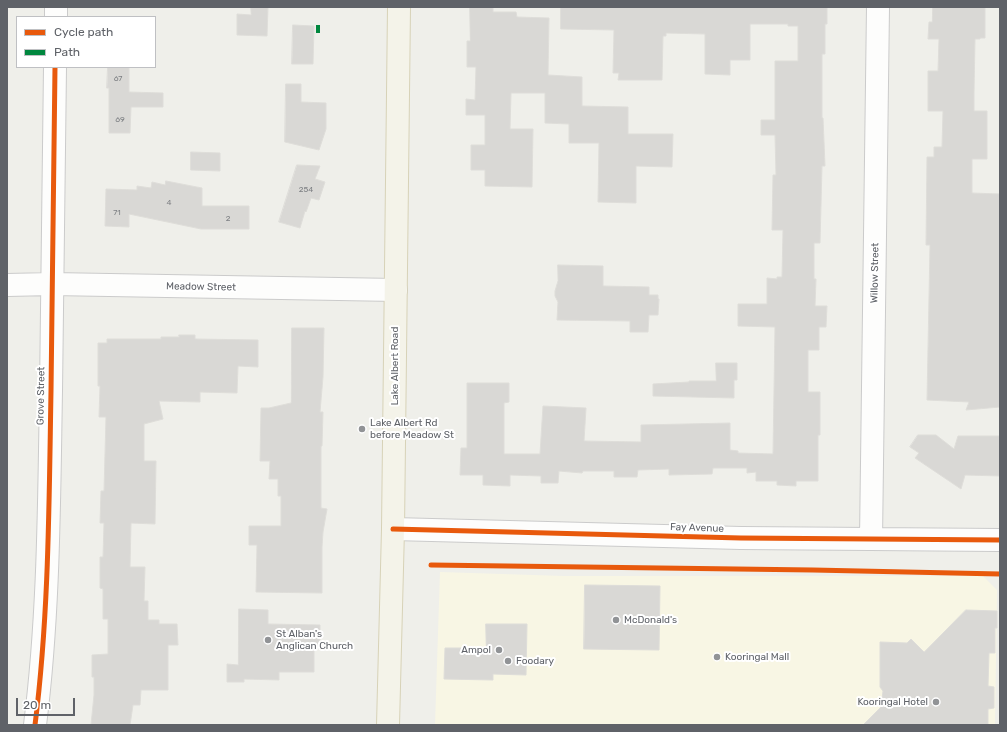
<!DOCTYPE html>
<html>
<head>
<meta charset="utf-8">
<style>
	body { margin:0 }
	#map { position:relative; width:1007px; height:732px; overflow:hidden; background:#efefea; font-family:Rubik,sans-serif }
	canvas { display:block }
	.frame { position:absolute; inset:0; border:8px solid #5f6268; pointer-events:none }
	.legend { position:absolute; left:16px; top:16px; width:140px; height:52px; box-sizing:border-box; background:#fff; border:1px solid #bfc0c3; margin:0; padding:5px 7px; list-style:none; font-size:12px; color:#5f6268 }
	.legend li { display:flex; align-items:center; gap:8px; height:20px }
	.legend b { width:20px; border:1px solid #bfc0c3 }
	.scale { position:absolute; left:16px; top:698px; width:59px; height:18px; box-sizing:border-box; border:2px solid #5f6268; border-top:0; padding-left:5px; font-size:12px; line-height:14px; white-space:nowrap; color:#5f6268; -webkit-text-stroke:3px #fff; paint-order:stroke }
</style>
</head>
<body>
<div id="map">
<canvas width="1007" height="732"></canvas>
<div class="frame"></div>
<ul class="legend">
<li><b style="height:5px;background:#e8590c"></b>Cycle path</li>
<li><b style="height:5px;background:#00873e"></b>Path</li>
</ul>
<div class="scale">20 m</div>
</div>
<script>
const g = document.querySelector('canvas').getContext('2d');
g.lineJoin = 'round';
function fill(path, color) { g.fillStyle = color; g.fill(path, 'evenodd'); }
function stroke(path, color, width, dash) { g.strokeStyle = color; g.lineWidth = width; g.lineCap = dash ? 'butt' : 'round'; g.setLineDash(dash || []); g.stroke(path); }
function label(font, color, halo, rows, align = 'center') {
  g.font = font + ' Rubik,sans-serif'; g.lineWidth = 4; g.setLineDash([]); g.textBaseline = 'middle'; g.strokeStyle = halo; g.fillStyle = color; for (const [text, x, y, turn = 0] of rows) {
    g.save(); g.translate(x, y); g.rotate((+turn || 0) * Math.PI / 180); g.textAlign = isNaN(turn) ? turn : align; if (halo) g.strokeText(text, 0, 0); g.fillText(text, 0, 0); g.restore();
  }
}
fill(new Path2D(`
	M 440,572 L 564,576 L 983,576 L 997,590 L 995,725 L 435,725 Z`), '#f8f6e4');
const building = new Path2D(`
	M 251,7 L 268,7 L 267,36 L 237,35 L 237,14 L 251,15 Z
	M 470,7 L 493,7 L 493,12 L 516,12 L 517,17 L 549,18 L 548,75 L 582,77 L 582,106 L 628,107 L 628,134 L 673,134 L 672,167 L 636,166 L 636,203 L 598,202 L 599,143 L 569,143 L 569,124 L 545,123 L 545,93 L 511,93 L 510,129 L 533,129 L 532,187 L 485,186 L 485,170 L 471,170 L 471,145 L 485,145 L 485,115 L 466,115 L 466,99 L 475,100 L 476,67 L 467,67 L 467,41 L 470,41 Z
	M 561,7 L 827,7 L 827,24 L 825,24 L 825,54 L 822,54 L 822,118 L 823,118 L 825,166 L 822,166 L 820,243 L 814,243 L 814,279 L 816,279 L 815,306 L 827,306 L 826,327 L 819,327 L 819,350 L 808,350 L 808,392 L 820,392 L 820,435 L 818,435 L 818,481 L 796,481 L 796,486 L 777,485 L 777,481 L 756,481 L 756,472 L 747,473 L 747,468 L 713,468 L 712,474 L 669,475 L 669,469 L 638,470 L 637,477 L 614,477 L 614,471 L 583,471 L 582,473 L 559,471 L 558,483 L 541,483 L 541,476 L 510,475 L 510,486 L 483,485 L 483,475 L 460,475 L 461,448 L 467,448 L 467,383 L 509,383 L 509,402 L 504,403 L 504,454 L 540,454 L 543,406 L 586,408 L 584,441 L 641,442 L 641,425 L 730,423 L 730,450 L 738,451 L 738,453 L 773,454 L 775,327 L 738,326 L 738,304 L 767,304 L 767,278 L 777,279 L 777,277 L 782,277 L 783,230 L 772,230 L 773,175 L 776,175 L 775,135 L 761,135 L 761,120 L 775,120 L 775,61 L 798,61 L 798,26 L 788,26 L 788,24 L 750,24 L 750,60 L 730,60 L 730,75 L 705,74 L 705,34 L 666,33 L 666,36 L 663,36 L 662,80 L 618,80 L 619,73 L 613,73 L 614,30 L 561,29 Z
	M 933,7 L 985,7 L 985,38 L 980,38 L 980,39 L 975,39 L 974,93 L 974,111 L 987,111 L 987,159 L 972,159 L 972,193 L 1000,194 L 1000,407 L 966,410 L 969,402 L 927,400 L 930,245 L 926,245 L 927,157 L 934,157 L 934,147 L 942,147 L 943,111 L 928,111 L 928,71 L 938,71 L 939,39 L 928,39 L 929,22 L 932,22 Z
	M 293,25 L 314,26 L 313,64 L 292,64 Z
	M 108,67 L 129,67 L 129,92 L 163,93 L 163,107 L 131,107 L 130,133 L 109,133 L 109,88 L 107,88 Z
	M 286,84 L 301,84 L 301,102 L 326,103 L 326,129 L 319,150 L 285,142 Z
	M 191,152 L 220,153 L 220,171 L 191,170 Z
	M 297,165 L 320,166 L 315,179 L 325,182 L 319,200 L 311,198 L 306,212 L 305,211 L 300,228 L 279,222 Z
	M 166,181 L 202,188 L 202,206 L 249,206 L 249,229 L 201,229 L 129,214 L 129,227 L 105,226 L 106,189 L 137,190 L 137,186 L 151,188 L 152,182 L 165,185 Z
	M 558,265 L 603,266 L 603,286 L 649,287 L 649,295 L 658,295 L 658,299 L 659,299 L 658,315 L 649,315 L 648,332 L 630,332 L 630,321 L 557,320 L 558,302 L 555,296 L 555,291 L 558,281 Z
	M 292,328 L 324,328 L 323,377 L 320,412 L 323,412 L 322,446 L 321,446 L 321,508 L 327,509 L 323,532 L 322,547 L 322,593 L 256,592 L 257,545 L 249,545 L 249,526 L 281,526 L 281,496 L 278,496 L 278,479 L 269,479 L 270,461 L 260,461 L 261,408 L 269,408 L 291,403 Z
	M 179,335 L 195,335 L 195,339 L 258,340 L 258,367 L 238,366 L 237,393 L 200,392 L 200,402 L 159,401 L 163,419 L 144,424 L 144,461 L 156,461 L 155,524 L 131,523 L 130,567 L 145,567 L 144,601 L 148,601 L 148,620 L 159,620 L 159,624 L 177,624 L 178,645 L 168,645 L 168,690 L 141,690 L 140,705 L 133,705 L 130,725 L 91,725 L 94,695 L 94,677 L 92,677 L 92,655 L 108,654 L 108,619 L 103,619 L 103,589 L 100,588 L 100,557 L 103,557 L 104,523 L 100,523 L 101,491 L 104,491 L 106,417 L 99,417 L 100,386 L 98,386 L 98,343 L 107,343 L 107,339 L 161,339 L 161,337 L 179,337 Z
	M 716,363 L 737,363 L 737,380 L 734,380 L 734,398 L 653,396 L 653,384 L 689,382 L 689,381 L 716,381 Z
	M 918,435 L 936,435 L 954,449 L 958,436 L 1000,436 L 1000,476 L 965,475 L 961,489 L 915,458 L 919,453 L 910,447 Z
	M 585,585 L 660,586 L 659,650 L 584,649 Z
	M 239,609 L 268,610 L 268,624 L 320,625 L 320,648 L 314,648 L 314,672 L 279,672 L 279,680 L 244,679 L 244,682 L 227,682 L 227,664 L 238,665 Z
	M 966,610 L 997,611 L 997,628 L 995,628 L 995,653 L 989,653 L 988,686 L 994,687 L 994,708 L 988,709 L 988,725 L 863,725 L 881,707 L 883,691 L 880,687 L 880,642 L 907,643 L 911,639 L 924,652 Z
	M 486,624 L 527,624 L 526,675 L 493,674 L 493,680 L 444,679 L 445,648 L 486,648 Z`);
fill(building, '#d9d8d5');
stroke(building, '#deddd9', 1);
const minor = new Path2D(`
	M 56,17 L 56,7
	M 7,285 L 52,284 L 396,290
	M 393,529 L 741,538 L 1000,540
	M 871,539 L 878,7
	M 35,725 C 49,614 49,503 51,391 C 52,283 54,175 55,67`);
const major = new Path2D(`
	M 388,725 L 393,529 L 399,7`);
stroke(minor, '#cbcbcb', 24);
stroke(major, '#d7d2b7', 24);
stroke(minor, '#fdfdfc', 22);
stroke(major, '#f4f3e9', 22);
stroke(new Path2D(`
	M 318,33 L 318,22`), '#00873e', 4, [8, 4]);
stroke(new Path2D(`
	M 393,529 L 741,538 L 1000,540
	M 431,565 L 813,570 L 1000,574
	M 35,725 C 49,614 49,503 51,391 C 52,283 54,175 55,67`), '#e8590c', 5);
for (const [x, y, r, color] of [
	[362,429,4,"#919396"],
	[616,620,4,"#919396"],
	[268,640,4,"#919396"],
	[499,650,4,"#919396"],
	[717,657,4,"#919396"],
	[508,661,4,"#919396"],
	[936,702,4,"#919396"]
]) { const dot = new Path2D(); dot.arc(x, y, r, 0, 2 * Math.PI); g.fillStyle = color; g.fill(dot); stroke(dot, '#fff', 1.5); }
label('8px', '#7e8084', null, [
	["67",118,79],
	["69",120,120],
	["254",306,190],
	["4",169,203],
	["71",117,213],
	["2",228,219]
]);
label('10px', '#5f6268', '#fff', [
	["Willow Street",875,273,-89],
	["Meadow Street",201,287,1],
	["Lake Albert Road",395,366,-90],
	["Grove Street",41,396,-89],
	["Fay Avenue",697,528,2]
]);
label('10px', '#5f6268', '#fff', [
	["Lake Albert Rd",370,423],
	["before Meadow St",370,435],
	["McDonald's",624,620],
	["St Alban's",276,634],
	["Anglican Church",276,646],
	["Ampol",491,650,"right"],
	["Kooringal Mall",725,657],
	["Foodary",516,661],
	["Kooringal Hotel",928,702,"right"]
], 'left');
</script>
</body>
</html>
